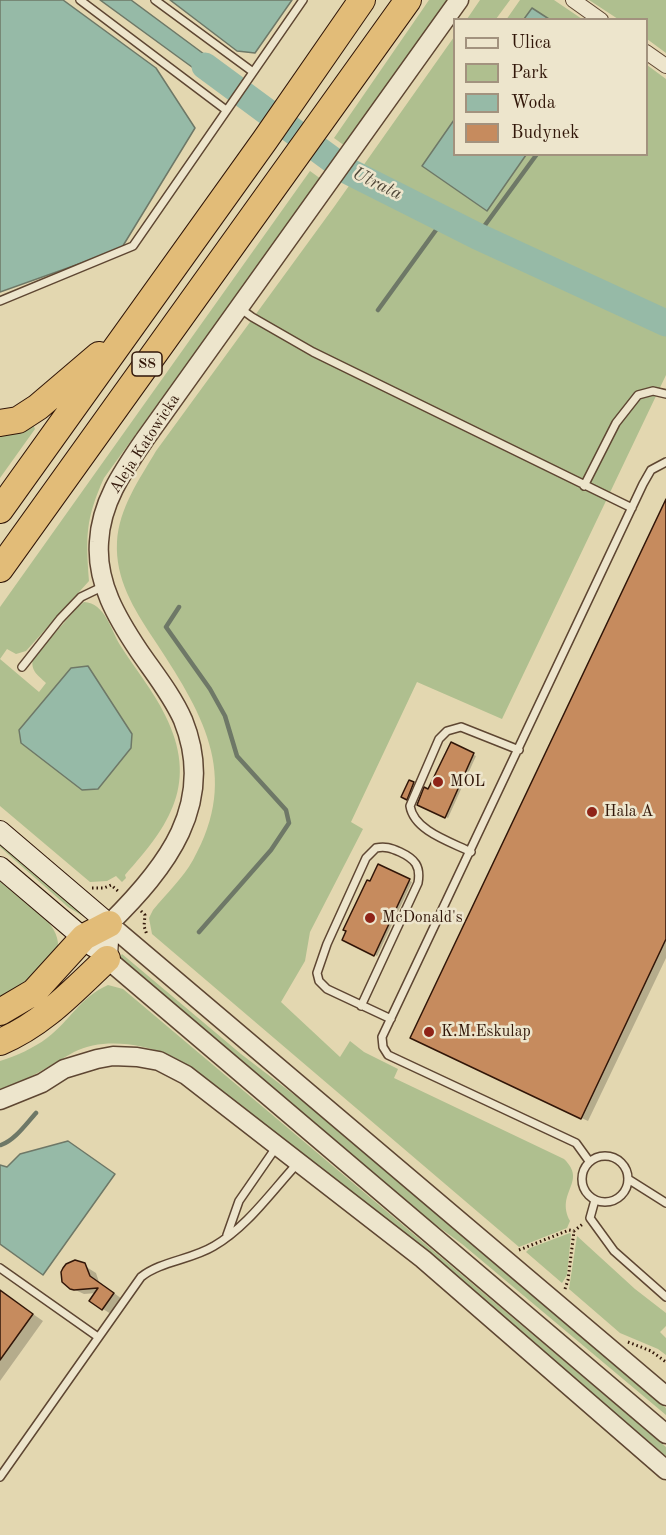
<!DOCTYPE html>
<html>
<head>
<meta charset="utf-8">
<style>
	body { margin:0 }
	#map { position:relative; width:666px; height:1535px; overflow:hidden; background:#e3d7b0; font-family:"Old Standard TT",serif }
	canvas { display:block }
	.legend { position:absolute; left:453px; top:18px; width:195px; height:138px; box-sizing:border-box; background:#ede5cc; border:2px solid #a2927e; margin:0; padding:8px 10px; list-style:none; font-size:18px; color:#311608 }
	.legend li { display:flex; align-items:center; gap:12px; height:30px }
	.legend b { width:30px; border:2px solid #a2927e }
</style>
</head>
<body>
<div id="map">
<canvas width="666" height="1535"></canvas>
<ul class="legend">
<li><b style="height:8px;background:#ede5cc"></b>Ulica</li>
<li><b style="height:16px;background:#afbf8f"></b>Park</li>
<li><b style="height:16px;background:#96baa7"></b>Woda</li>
<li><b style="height:16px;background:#c68b5e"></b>Budynek</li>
</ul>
</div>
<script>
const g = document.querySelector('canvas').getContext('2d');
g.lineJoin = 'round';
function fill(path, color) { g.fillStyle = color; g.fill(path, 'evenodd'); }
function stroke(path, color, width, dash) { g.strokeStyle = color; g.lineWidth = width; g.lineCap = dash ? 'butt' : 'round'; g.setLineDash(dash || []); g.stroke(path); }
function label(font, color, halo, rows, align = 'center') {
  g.font = font + ' "Old Standard TT",serif'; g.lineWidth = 5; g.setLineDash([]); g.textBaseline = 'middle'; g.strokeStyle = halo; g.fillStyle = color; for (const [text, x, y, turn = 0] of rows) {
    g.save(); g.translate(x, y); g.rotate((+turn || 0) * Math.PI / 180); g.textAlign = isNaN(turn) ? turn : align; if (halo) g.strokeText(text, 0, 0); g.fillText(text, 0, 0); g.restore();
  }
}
fill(new Path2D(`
	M 429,0 L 451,0 L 345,146 L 334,138 Z
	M 480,0 L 510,0 L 496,19 L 467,19 Z
	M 520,0 L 554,0 L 582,19 L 549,19 L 532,8 L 524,19 L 506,20 Z
	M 589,0 L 666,0 L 666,53 L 647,39 L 646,20 L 618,19 Z
	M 454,37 L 454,120 L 423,166 L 487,211 L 526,155 L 646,154 L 647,65 L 666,79 L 666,375 L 502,719 L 417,682 L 351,822 L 363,829 L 310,932 L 305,961 L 281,1002 L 340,1057 L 350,1041 L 364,1052 L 398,1069 L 394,1078 L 564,1159 C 588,1182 555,1192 570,1221 L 567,1228 L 519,1247 L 152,934 L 149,918 L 153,910 C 166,894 183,878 193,860 C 242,774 201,711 153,638 C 134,609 115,579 117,542 C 119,508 139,480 156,451 L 334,207 Z
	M 310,171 L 321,179 L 104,478 C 85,520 86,537 89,581 L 26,651 L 16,654 L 7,649 L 0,659 L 39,692 L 46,683 C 38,675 30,671 33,658 L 77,608 L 84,602 C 105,603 111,630 120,645 C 135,669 153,690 165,715 C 199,783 170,825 125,875 L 126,878 L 122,882 L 116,876 L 107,881 L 90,882 L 0,806 L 0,607 Z
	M 32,422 L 35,429 L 0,478 L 0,432 Z
	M 0,841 L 86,916 L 86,918 L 68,907 L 0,847 Z
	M 0,881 L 49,923 C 56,932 61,943 56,954 C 52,964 11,997 0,1006 Z
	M 122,954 L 241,1054 L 336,1127 L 666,1408 L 666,1415 L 462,1244 L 410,1206 L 125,963 L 120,957 Z
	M 108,985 L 123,989 L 666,1447 L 666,1456 L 438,1263 L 192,1069 C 184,1064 176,1058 168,1055 C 141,1043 101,1038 74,1052 C 49,1066 27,1081 0,1089 L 0,1061 C 16,1056 34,1048 47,1038 C 70,1021 80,997 108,985 Z
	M 570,1233 L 571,1235 L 567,1275 L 562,1283 L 526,1252 L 530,1248 Z
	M 577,1236 L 635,1289 L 666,1313 L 666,1326 L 660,1332 L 666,1338 L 666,1355 L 658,1349 L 620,1333 L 569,1289 Z`), '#afbf8f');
const water = new Path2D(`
	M 0,0 L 63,0 L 156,68 L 195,128 L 121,249 L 0,292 Z
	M 100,0 L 131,0 L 208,57 L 238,83 L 232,92 L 196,70 Z
	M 170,0 L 292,0 L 255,53 L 237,51 Z
	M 532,8 L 549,19 L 524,19 Z
	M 454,120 L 454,154 L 526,155 L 487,211 L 422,166 Z
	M 88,666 L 132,734 L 131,748 L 98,789 L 82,790 L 21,743 L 19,730 L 71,668 Z
	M 68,1141 L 115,1174 L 43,1275 L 0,1244 L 0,1165 L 7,1167 L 20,1154 Z`);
fill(water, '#96baa7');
stroke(water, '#6e7867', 1.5);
fill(new Path2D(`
	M 666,502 L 666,958 L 588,1121 L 419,1042 Z
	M 451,744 L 476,756 L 448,818 L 419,804 L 429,791 Z
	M 410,782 L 417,785 L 410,800 L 403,797 Z
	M 379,866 L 412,882 L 377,956 L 344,940 Z
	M 80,1263 L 96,1273 L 99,1282 L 122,1299 L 111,1314 L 103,1309 L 97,1293 L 84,1294 L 71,1288 Z
	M 0,1291 L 43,1321 L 0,1381 Z`), '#0003');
stroke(new Path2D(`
	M 477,236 L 537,154
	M 378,310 L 444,219
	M 179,607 L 166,627 L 210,689 L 225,716 L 237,756 L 286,810 L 289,823 L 271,850 L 199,932
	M 1,1145 C 15,1140 26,1124 36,1113`), '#6e7867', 4.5);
stroke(new Path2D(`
	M 205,66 L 346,170 L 477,236 L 666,323`), '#96baa7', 27);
const building = new Path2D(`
	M 666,499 L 666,939 L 581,1119 L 410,1038 Z
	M 451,742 L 474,753 L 445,818 L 417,805 L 424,787 L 428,789 Z
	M 409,780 L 414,782 L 407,800 L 401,797 Z
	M 378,864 L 410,879 L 374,956 L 342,940 L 346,931 L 343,930 L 367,880 L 370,881 Z
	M 75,1260 L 85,1263 L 90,1276 L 114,1293 L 102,1310 L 89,1301 L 98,1288 L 74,1290 L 70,1289 L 62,1282 L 61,1272 L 63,1268 L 66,1264 Z
	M 0,1290 L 33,1314 L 0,1360 Z`);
fill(building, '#c68b5e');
stroke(building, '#311608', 1.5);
const service = new Path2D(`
	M 80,0 L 226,110
	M 155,0 L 253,72
	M 0,301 L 133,246 L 303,0
	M 241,309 L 252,317 L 313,352 L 632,508
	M 584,486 L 616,423 L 638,395 L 653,391 L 666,394
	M 22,667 L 60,619 L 81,597 L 104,586
	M 471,852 C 451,842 414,831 410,806 L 439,739 L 447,731 L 461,727 L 519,750
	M 361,1006 L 418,883 C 421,866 415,859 400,852 C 391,848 385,846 376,848 L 366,858 L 327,944 L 317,973 L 319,981 L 327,989 L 391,1019
	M582 1179a23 23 0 1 1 46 0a23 23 0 1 1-46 0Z
	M 589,1161 L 576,1143 L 388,1055 L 383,1047 L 382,1037 L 643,484 L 651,470 L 666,462
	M 628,1179 L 666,1203
	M 595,1200 L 590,1218 L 614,1251 L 666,1297
	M 227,1235 L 239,1201 L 277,1146
	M 0,1268 L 98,1337
	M 0,1477 L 141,1277 C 161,1261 191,1260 214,1246 C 247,1227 271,1192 297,1164`);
const minor = new Path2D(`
	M 573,0 L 601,20
	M 646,52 L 666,66`);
const tertiary = new Path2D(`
	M 459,0 L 145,439 C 123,471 101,502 99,542 C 96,583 117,618 139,651 C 154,673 172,695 183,720 C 217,804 166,868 109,924 L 666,1396
	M 107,959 L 666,1434
	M 0,1100 L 42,1083 L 64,1069 L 97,1059 L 113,1056 L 137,1057 L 159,1061 L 186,1075 L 423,1259 L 666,1470`);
const secondary = new Path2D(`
	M 0,831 L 109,924 L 107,959
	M 0,867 L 94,947`);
const motorway = new Path2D(`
	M 0,423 L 18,420 L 38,407 L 99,355
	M 0,510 L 265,140 L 362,0
	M 0,569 L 408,0
	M 0,1012 L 34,992 L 84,937 L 109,924
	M 0,1042 C 43,1024 73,991 107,959`);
stroke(service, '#5e4632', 10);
stroke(minor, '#5e4632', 16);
stroke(tertiary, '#5e4632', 21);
stroke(secondary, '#311608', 22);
stroke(motorway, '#311608', 28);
stroke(new Path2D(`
	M 92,888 L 104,888 L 111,885 L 118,891
	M 141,911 L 145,915 L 144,926 L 147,935
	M 519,1250 L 569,1230 L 574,1231 L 584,1223
	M 565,1289 L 568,1280 L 574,1231
	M 628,1342 L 651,1351 L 666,1362`), '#311608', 3, [1.5, 3]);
stroke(service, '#ede5cc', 7);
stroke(minor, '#ede5cc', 14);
stroke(tertiary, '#ede5cc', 18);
stroke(secondary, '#ede5cc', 20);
stroke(motorway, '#e2bc78', 26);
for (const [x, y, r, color] of [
	[438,782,6,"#8f2418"],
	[592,812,6,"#8f2418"],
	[370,918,6,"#8f2418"],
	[429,1032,6,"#8f2418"]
]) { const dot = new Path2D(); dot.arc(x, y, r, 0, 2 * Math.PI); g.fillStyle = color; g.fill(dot); stroke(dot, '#ede5cc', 2); }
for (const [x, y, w] of [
	[147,364,30]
]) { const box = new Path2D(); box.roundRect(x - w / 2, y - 12, w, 24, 4.5); g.fillStyle = '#ede5cc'; g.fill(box); stroke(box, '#311608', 1.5); }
label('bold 15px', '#311608', null, [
	["S8",147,364]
]);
label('16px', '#311608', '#ede5cc', [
	["Aleja Katowicka",145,444,-57]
]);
label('16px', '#311608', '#ede5cc', [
	["MOL",450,782],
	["Hala A",604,812],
	["McDonald's",382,918],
	["K.M.Eskulap",441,1032]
], 'left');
label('italic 18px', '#4f4738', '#ede5cc', [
	["Utrata",377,184,26]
]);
</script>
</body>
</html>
